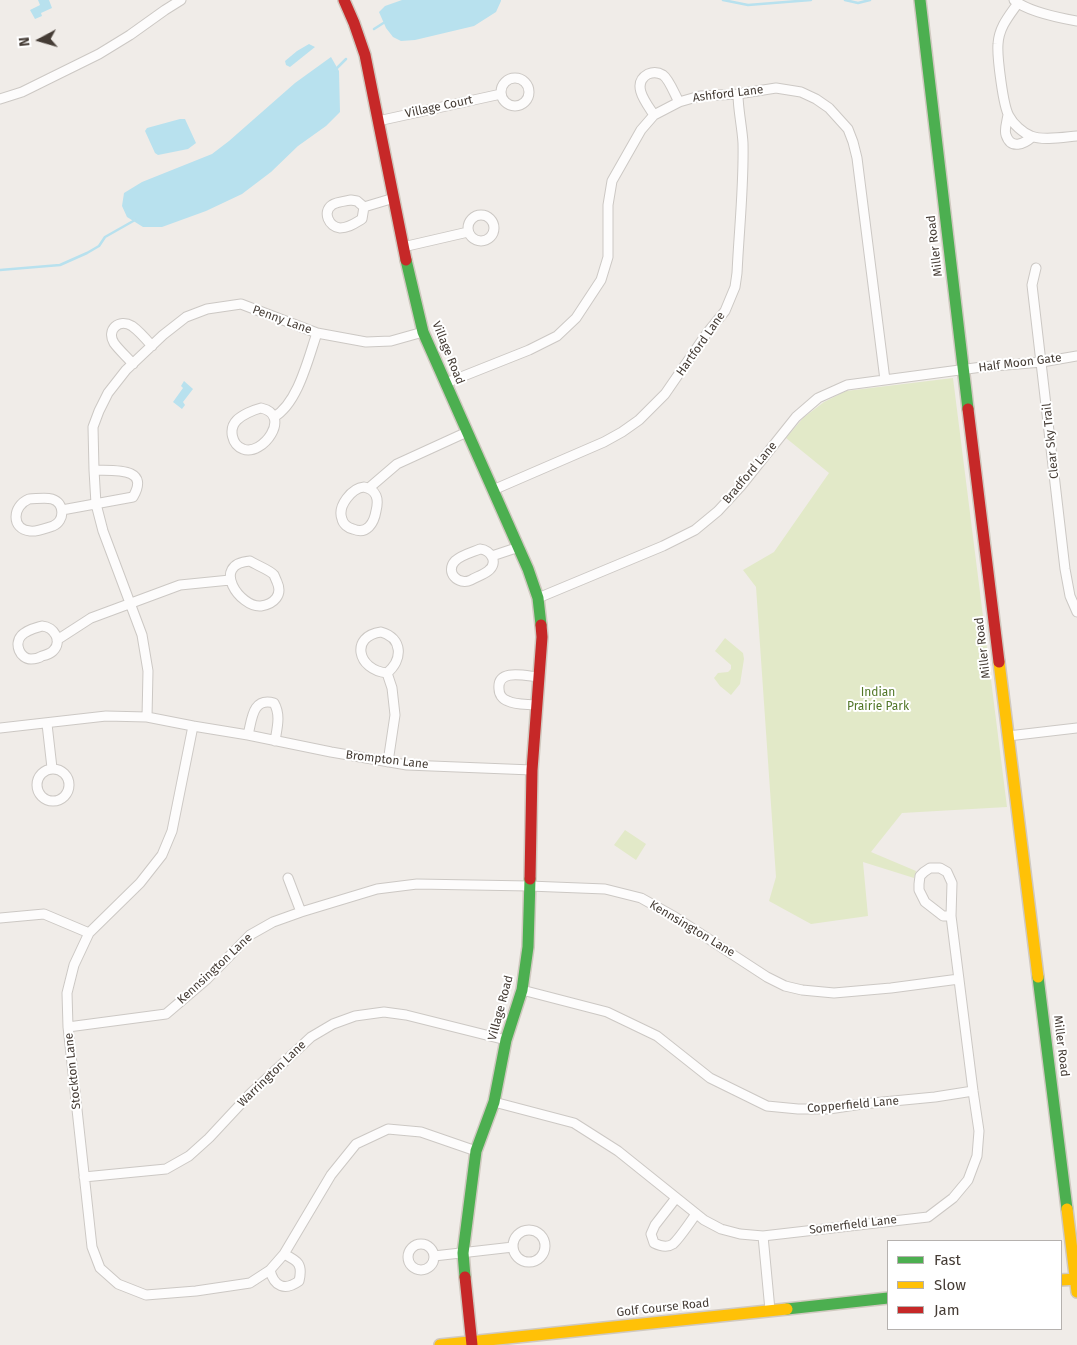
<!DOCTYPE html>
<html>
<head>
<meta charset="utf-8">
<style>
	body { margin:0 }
	#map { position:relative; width:1077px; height:1345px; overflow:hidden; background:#f0ece8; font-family:"Fira Sans",sans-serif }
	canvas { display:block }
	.legend { position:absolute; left:887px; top:1240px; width:175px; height:90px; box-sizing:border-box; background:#fff; border:1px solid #b5b1ae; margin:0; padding:6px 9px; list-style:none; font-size:15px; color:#453c35 }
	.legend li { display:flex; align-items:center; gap:10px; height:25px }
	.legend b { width:25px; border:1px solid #b5b1ae }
	.north { position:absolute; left:15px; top:15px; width:50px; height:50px; -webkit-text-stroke:4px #fff; paint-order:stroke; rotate:264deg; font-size:14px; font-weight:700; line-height:20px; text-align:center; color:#453c35 }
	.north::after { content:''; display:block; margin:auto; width:18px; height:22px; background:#453c35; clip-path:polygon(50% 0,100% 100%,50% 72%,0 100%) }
</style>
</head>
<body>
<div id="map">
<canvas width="1077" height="1345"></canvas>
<ul class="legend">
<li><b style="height:6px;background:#4caf50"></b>Fast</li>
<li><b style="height:6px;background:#ffc107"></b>Slow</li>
<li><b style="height:6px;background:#c62828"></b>Jam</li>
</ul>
<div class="north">N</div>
</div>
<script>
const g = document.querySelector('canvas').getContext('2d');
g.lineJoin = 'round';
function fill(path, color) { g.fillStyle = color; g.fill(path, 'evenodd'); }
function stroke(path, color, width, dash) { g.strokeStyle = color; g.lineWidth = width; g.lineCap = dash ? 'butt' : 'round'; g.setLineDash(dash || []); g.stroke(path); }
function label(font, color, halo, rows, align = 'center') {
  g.font = font + ' "Fira Sans",sans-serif'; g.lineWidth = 4; g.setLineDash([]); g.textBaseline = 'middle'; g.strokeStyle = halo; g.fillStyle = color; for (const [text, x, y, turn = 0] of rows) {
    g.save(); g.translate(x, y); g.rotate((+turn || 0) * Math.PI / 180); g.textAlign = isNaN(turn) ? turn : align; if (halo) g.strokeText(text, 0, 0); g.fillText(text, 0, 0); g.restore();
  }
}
fill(new Path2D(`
	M 953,378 L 1007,807 L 902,813 L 871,852 L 916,871 L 914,878 L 863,862 L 868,916 L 811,924 L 769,901 L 776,877 L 756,587 L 743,570 L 774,552 L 829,473 L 786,438 L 803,418 L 824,402 L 846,391 Z
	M 725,638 L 743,653 L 744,659 L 740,684 L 731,695 L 720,686 L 714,678 L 718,673 L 728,672 L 731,669 L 731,665 L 715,651 Z
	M 625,830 L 646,844 L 636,860 L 614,845 Z`), '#e2e9c8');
fill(new Path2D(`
	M 38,0 L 49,0 L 52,8 L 41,13 L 42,16 L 35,19 L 30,10 L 40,5 Z
	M 402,0 L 501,0 L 501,1 L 496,12 L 474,26 L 415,40 L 401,41 L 393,37 L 386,28 L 379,12 L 385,6 Z
	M 309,44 L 315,47 L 290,67 L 286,65 L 285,61 L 297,51 Z
	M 331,57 L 339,71 L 340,112 L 326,126 L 298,146 L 271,172 L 242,194 L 206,211 L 162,227 L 143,227 L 127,217 L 122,206 L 124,193 L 142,182 L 212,154 L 229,141 L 295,83 Z
	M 180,119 L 185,119 L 196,143 L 188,149 L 158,155 L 155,153 L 145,131 L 147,128 Z
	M 184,381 L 193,389 L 183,402 L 185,405 L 182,409 L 173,402 L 183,388 L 181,386 Z`), '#b8e1ee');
stroke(new Path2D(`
	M 723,0 L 748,5 L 811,0
	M 845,0 L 858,3 L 870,0
	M 374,29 L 385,22
	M 335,70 L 346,59
	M 0,270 L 60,265 L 87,253 L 99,246 L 105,237 L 135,220`), '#b8e1ee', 2.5);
const street = new Path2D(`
	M 1014,0 C 1027,11 1060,18 1077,21
	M 1018,3 C 1009,16 999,27 998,44 C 997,56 1003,106 1009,116 C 1013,124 1023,133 1031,136 C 1043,141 1065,137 1077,136
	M501 92a14 14 0 1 1 28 0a14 14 0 1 1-28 0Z
	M 0,99 L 22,92 L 99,54 L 130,35 L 165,10 L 181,0
	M 654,115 C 647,104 630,84 648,74 C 653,72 658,72 663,75 C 669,79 675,95 679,102
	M 1008,115 C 1007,121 1004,130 1006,135 C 1011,150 1024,144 1032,137
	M 378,121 L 501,94
	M 351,200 L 357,201 L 364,207 L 362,219 C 355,223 349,228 340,228 C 329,227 322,212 332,205 C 336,202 346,201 351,200 Z
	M 364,207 L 394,198
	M468 228a13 13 0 1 1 26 0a13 13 0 1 1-26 0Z
	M 403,247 L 468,232
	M 1036,268 L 1032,285 L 1065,569 L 1070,596 L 1077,612
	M 133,364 C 127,357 119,350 114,343 C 106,330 119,318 132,326 C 139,331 146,339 152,346
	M 446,383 L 529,350 L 557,336 L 576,318 L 601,280 L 608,257 L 608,205 L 612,181 L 641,130 L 654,115 L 679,102 L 700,96 L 738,94 L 776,88 L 801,92 L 816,99 L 829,108 L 848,129 L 853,142 L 857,158 L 885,380
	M 261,408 C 293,415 262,457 243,449 C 232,445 228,429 237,420 C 242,415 253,410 261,408 Z
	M 274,417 C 298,403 308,359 317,333
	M 364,487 C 377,490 379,499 376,511 C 374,523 367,535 353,529 C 348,528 343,524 342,519 C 337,506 352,488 364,487 Z
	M 369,488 L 397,464 L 467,432
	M 493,490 L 604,442 L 622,432 L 639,420 L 665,394 L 707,333 L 725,311 L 735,287 L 737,273 C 739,230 744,186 743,143 C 742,126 738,110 738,94
	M 29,499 C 36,499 45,497 52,499 C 65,503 65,521 53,526 C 46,528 38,532 30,531 C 11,529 12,506 29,499 Z
	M 62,510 L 133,497 C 151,466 112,471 94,470
	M 480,549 C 491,550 499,563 488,571 C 483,575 476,577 471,580 C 458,586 445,572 455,561 C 461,555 473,552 480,549 Z
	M 492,556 L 519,547
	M 250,561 C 256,565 270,570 274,575 C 274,575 277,582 277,582 C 283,595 274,604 261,606 C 240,608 210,564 250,561 Z
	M 538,598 L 663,546 L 695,530 L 718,511 L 741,486 L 796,417 L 818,398 L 847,385 L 982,367 L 1042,362 L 1077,356
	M 42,626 C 54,627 63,641 53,651 C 50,654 46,655 42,656 C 39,658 35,659 31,659 C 20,659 14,644 21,636 C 26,630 35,628 42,626 Z
	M 381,632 C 403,638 403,660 387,673 C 357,670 350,636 381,632 Z
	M 57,640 L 91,618 L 180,585 L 230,580
	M 387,673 L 392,688 L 395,715 L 388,762
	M 536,705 C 527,704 515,705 508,701 C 502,699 499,694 499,689 C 497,668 526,676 538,677
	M 147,717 L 148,671 L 142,635 L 103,531 L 96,504 L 94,470 L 93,427 L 99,411 L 108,393 L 126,370 L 163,335 L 186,317 L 207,309 L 241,304 L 317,333 L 366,342 L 391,341 L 423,332
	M 47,724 L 52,768
	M 193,726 L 172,831 L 162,855 L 140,883 L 89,933 L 74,965 L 67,993 L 68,1027 L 92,1247 L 100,1268 L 118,1284 L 146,1295 L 196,1291 L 250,1283 L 270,1270 L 284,1254 L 331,1175 L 356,1144 L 388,1129 L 421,1132 L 476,1151
	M 0,728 L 106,716 L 147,717 L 193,726 L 248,735 L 331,752 L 407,765 L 532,770
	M 248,735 C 252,720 252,697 274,703 C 281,715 277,728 275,741
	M 1008,736 L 1077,728
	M37 785a16 16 0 1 1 32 0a16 16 0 1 1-32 0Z
	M 288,878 L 301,912
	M 0,918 L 44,914 L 89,933
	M 522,990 L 607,1012 L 657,1036 L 710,1078 L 767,1106 L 798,1109 L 829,1109 L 862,1104 L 935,1097 L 973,1091
	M 68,1027 L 166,1014 L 207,979 L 250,935 L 273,922 L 301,912 L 377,889 L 417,884 L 529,886 L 605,889 L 641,898 L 675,917 L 767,977 L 785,986 L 802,990 L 834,993 L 891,988 L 959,979
	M 494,1102 L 574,1123 L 618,1151 L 704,1220 L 721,1229 L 740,1234 L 763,1236 L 928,1217 L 953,1198 L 968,1180 L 977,1156 L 979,1131 L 973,1091 L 951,916 L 952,883 L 947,872 L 940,868 L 930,868 L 924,872 L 920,876 L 919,884 L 919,890 L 925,902 L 943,916 L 951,916
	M 84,1177 L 166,1169 L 189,1156 L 209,1138 L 250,1094 L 311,1037 L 333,1024 L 355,1016 L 384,1012 L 406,1015 L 506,1040
	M 676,1198 L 655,1225 L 651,1234 L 654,1243 C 660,1246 667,1248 673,1244 C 679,1239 691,1221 696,1214
	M513 1246a16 16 0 1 1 32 0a16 16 0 1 1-32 0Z
	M 763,1236 L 770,1310
	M408 1257a13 13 0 1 1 26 0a13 13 0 1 1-26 0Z
	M 434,1256 L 513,1247
	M 270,1270 C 274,1287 285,1291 299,1281 C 303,1264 298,1261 284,1254`);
const fast = new Path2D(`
	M 920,0 L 968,409
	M 406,260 L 423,332 L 528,569 L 538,598 L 541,625
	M 1038,977 L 1067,1209
	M 465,1277 L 463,1253 L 476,1151 L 494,1102 L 506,1040 L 522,990 L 528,947 L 530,879
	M 787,1309 L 888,1298`);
const slow = new Path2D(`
	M 999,662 L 1038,977
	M 1067,1209 L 1077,1292
	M 1061,1280 L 1076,1279
	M 440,1345 L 787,1309`);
const jam = new Path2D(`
	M 344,0 L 354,23 L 365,55 L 406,260
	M 968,409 L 999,662
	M 530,879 L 532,770 L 542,637 L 541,625
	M 465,1277 L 472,1345`);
stroke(street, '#ccc8c4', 11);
stroke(fast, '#d0c9c0', 14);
stroke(slow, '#d0c9c0', 14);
stroke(jam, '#d0c9c0', 14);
stroke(street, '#fdfcfc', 9);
stroke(fast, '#4caf50', 11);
stroke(slow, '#ffc107', 11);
stroke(jam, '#c62828', 11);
label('12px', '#453c35', '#fff', [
	["Ashford Lane",728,94,-7],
	["Village Court",439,107,-12],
	["Miller Road",935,246,-97],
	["Penny Lane",282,320,20],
	["Hartford Lane",701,344,-55],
	["Village Road",448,353,68],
	["Half Moon Gate",1020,363,-7],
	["Clear Sky Trail",1051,441,-96],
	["Bradford Lane",750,473,-50],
	["Miller Road",983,648,-97],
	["Brompton Lane",387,760,7],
	["Kennsington Lane",692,929,31],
	["Kennsington Lane",215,969,-43],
	["Village Road",501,1008,-75],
	["Miller Road",1061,1046,83],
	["Stockton Lane",73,1071,-96],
	["Warrington Lane",272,1074,-44],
	["Copperfield Lane",853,1105,-5],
	["Somerfield Lane",853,1225,-7],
	["Golf Course Road",663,1308,-6]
]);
label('12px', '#527728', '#fff', [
	["Indian",878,693],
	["Prairie Park",878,707]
]);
</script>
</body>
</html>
